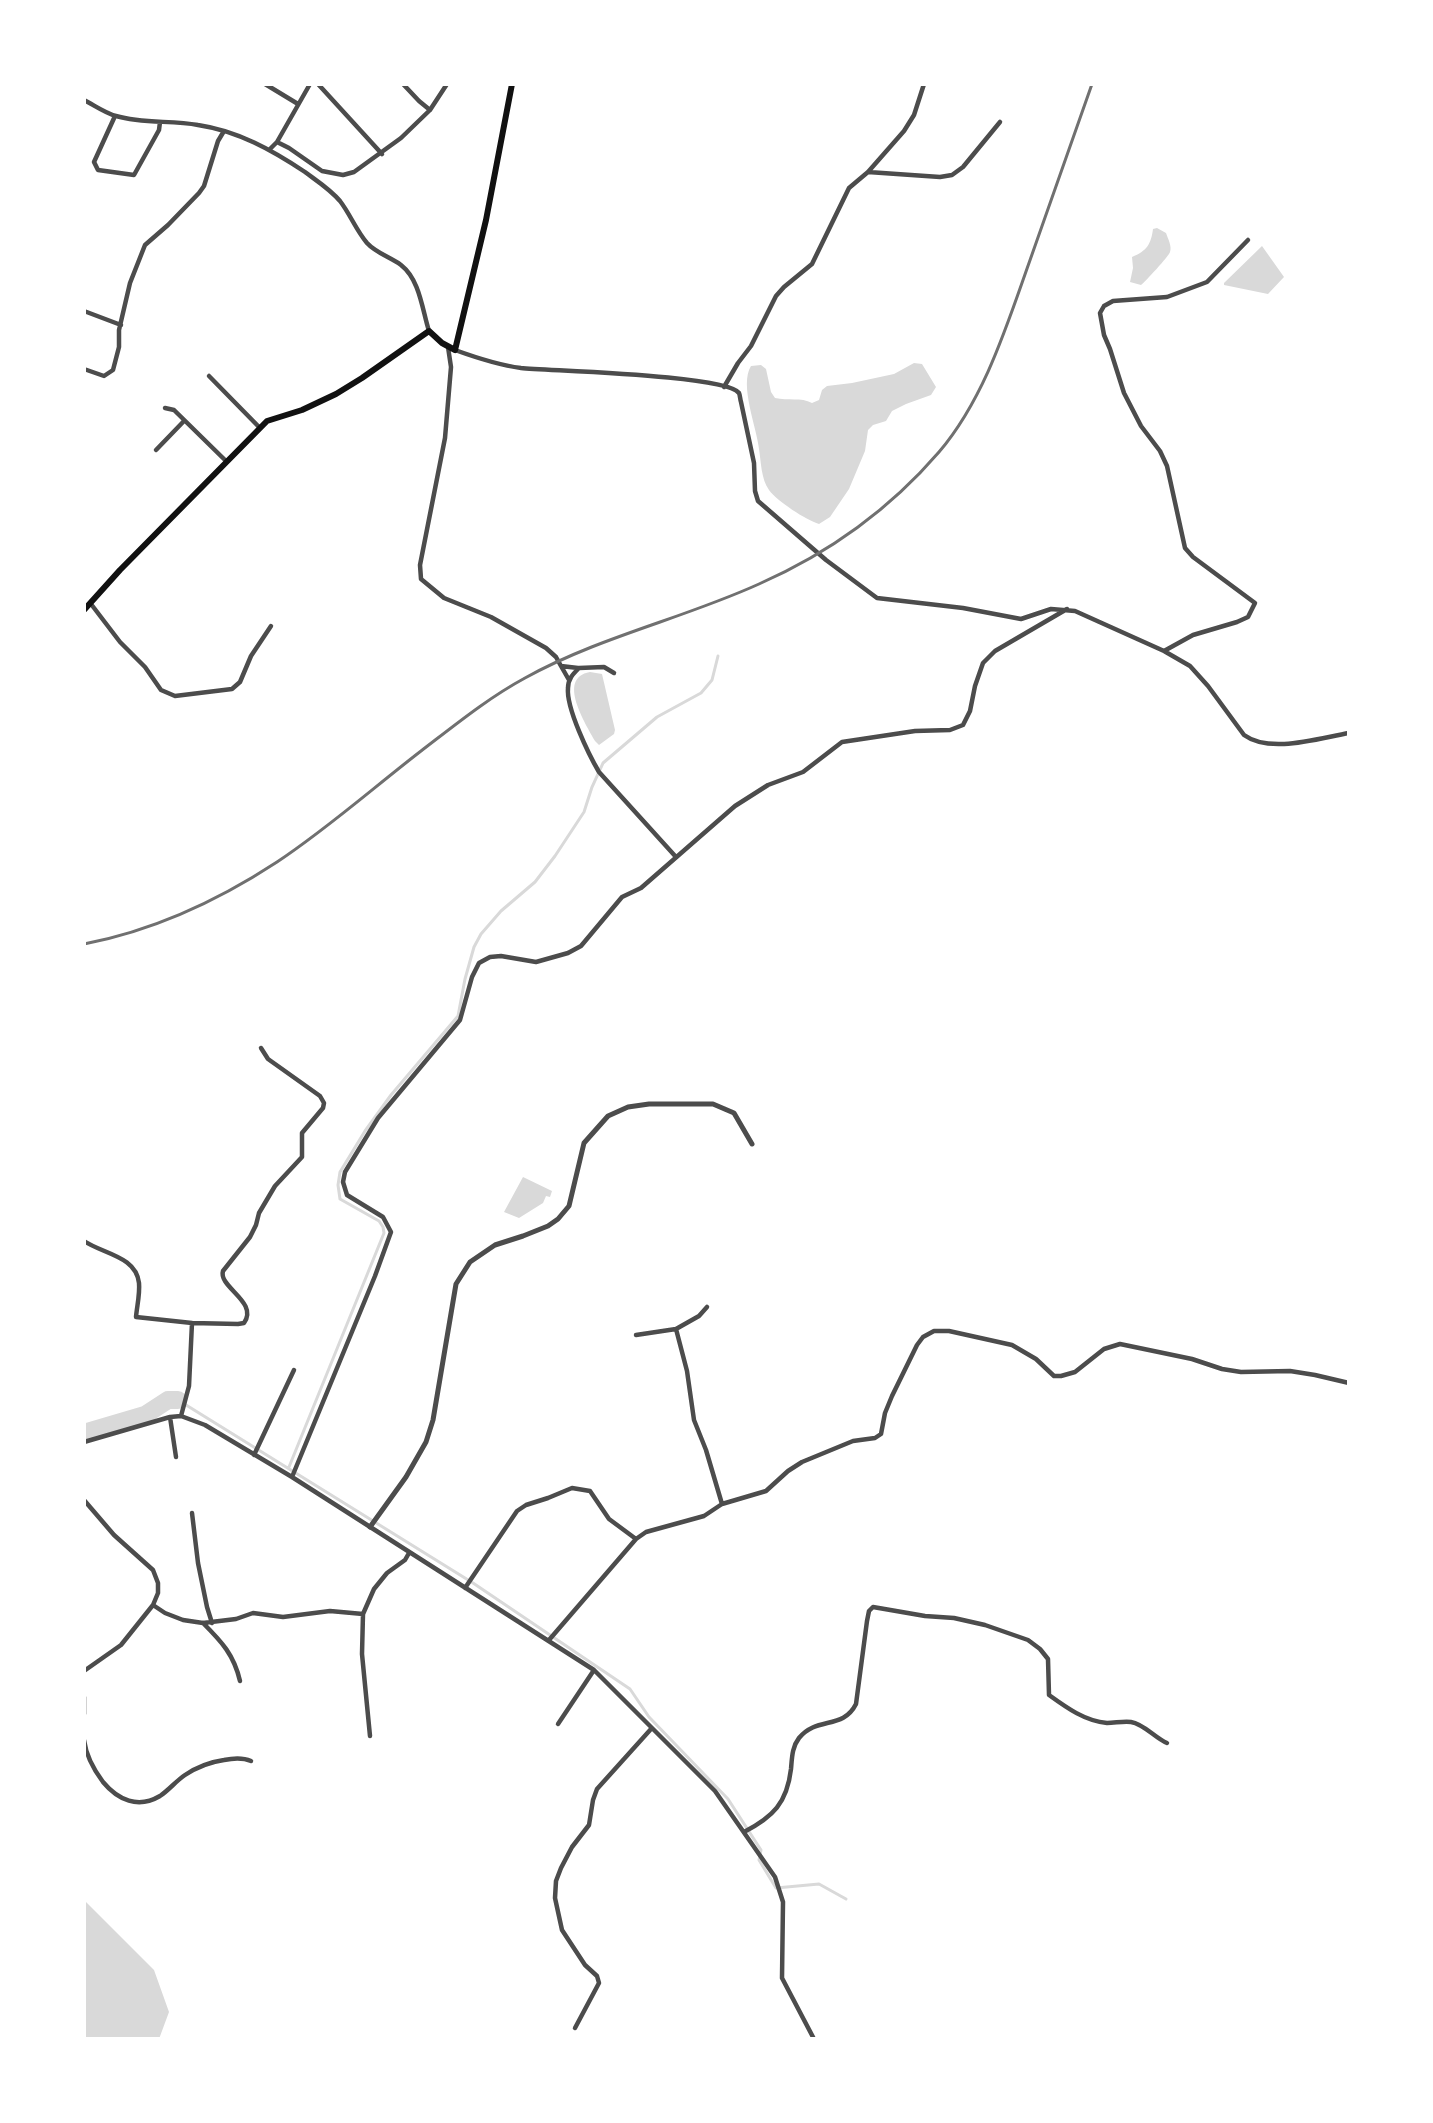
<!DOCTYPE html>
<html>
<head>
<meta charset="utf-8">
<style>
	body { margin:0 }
	#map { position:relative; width:1433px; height:2123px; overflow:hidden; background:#fff; font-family:Commissioner,sans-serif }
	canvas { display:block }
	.frame { position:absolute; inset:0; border:86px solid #fff; pointer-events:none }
</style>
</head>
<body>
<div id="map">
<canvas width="1433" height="2123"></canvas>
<div class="frame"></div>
</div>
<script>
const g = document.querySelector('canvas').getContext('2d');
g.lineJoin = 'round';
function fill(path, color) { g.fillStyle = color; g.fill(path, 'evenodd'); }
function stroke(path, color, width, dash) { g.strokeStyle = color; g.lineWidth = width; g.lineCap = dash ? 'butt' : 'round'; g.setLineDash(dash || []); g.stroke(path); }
fill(new Path2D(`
	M 1157,228 L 1166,233 C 1168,239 1172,246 1170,252 C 1169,256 1145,282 1141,285 L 1130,282 L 1133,268 L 1132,257 C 1147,251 1151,244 1153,229 Z
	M 1262,246 L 1284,277 L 1268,294 L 1224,285 L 1224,283 Z
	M 914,363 L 922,364 L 936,387 L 931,395 L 906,404 L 892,411 L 886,421 L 873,425 L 868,430 L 865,451 L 849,489 L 830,517 L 819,524 C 806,520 777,501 769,490 C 761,479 761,461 759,449 C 757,428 739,385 751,366 L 761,365 L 766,369 L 771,392 L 775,398 C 788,401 801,397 812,403 L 819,400 L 822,390 L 827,386 L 852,383 L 894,374 Z
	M 590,672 L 602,674 L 615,730 L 614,734 L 599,745 L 595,741 C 586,724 556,678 590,672 Z
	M 523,1177 L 552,1191 L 550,1197 L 546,1196 L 543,1203 L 519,1218 L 504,1212 Z
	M 84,1900 L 154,1970 L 169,2012 L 159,2039 L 84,2039 Z`), '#d9d9d9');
stroke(new Path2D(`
	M 178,1400 L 473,1583 L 630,1689 L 649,1717 L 728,1799 L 761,1850 L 759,1860 L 776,1888 L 819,1884 L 846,1899
	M 289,1467 L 384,1233 L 383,1227 L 379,1221 L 340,1199 L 338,1185 L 340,1172 L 365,1131 L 391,1095 L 458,1016 L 465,979 L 474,947 L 481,934 L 501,911 L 535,882 L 555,856 L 584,812 L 592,787 L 603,763 L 657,717 L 701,693 L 712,680 L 718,656`), '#d9d9d9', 3);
stroke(new Path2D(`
	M 84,1433 L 145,1415 L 168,1400 L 178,1400`), '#d9d9d9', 18);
stroke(new Path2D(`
	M 265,84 L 298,104
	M 318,84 L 382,154
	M 403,84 L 419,101 L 430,110
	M 84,100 C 94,105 105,113 116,116 C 143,124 171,120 198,125 C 238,131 272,150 305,172 C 317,181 330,189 340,201 C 350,214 356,230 367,243 C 376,253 390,257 401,265 C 420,280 422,309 429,331
	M 115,116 L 94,162 L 98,170 L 134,175 L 159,130 L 160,122
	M 277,142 L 289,148 L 322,171 L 343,175 L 354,172 L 401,138 L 430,110 L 447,84
	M 270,149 L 277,142 L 310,84
	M 868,172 L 940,177 L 952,175 L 963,167 L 1000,122
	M 84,311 L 121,325
	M 448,347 L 451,367 L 445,438 L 420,565 L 421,579 L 444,598 L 491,617 L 546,648 L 556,657 L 561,666
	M 455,350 C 477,358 498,365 521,368 C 552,371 725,375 739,393 C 740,395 740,399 741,402 L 754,463 L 755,491 L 758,501 L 826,560 L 877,598 L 963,608 L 1021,619 L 1051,609 L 1075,611 L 1164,651 L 1190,666 L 1208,686 L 1244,735 C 1270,754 1319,738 1349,733
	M 84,369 L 104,376 L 113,370 L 119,347 L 119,330 L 130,283 L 145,245 L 168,225 L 199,193 L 204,186 L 218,141 L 224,131
	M 209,376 L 259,427
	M 724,387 L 738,363 L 751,346 L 776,296 L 784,287 L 812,264 L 849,188 L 868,172 L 904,131 L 914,115 L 924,84
	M 165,408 L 174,410 L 226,461
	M 156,450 L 184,421
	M 91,604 L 120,642 L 145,667 L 161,690 L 175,696 L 232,689 L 240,682 L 251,656 L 271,626
	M 1164,651 L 1193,635 L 1237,622 L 1248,617 L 1255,603 L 1193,557 L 1185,548 L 1167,466 L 1160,451 L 1141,426 L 1124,393 L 1110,349 L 1104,335 L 1100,313 L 1104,306 L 1113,301 L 1167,297 L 1207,282 L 1248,240
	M 614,673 L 604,667 L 579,668 C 573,674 568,679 568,688 C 566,708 589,755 599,772 L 676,857
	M 569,680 L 561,666 L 578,668
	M 84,1241 C 103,1254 136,1256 139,1283 C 140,1294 137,1306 136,1317 L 192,1323
	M 676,1329 L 687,1371 L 694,1420 L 706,1450 L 722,1504
	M 636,1335 L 676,1329 L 699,1316 L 707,1307
	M 181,1416 L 189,1386 L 192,1323 L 238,1324 L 244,1323 C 259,1302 218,1287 223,1271 L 250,1237 L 256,1225 L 259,1213 L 275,1186 L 302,1157 L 302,1133 L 323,1108 L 324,1103 L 320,1096 L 268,1059 L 261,1048
	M 170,1417 L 176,1457
	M 84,1442 L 170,1417 L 181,1416 L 205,1425 L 292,1477 L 594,1670 L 715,1791 L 775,1877 L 783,1902 L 782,1978 L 814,2039
	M 254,1455 L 294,1370
	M 292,1477 L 375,1276 L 391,1232 L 383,1217 L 347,1195 L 343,1182 L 345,1172 L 378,1118 L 460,1020 L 472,977 L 479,963 L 490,957 L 501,956 L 536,962 L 568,953 L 581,946 L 622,897 L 641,888 L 735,806 L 768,785 L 803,772 L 842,742 L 915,731 L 950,730 L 963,725 L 970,711 L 975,686 L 983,663 L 995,651 L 1067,609
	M 84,1500 L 114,1535 L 153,1570 L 158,1583 L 158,1593 L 153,1605 L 121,1645 L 84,1671
	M 192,1513 L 198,1563 L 207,1607 L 212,1623
	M 465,1588 L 517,1511 L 526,1505 L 548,1498 L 572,1488 L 590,1491 L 609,1519 L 636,1539
	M 153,1605 L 165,1613 L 183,1620 L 203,1623 L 236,1619 L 253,1613 L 283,1617 L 330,1611 L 363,1614
	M 203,1623 C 222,1642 234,1655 240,1681
	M 549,1640 L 636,1539 L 646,1532 L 704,1516 L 722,1504 L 766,1491 L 788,1471 L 802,1462 L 853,1441 L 875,1438 L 881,1434 L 885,1413 L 892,1396 L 917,1345 L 923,1337 L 934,1331 L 949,1331 L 1012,1345 L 1036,1359 L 1054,1376 L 1061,1376 L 1075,1372 L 1104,1349 L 1120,1344 L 1192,1359 L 1222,1369 L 1241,1372 L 1290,1371 L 1315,1375 L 1349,1383
	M 84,1697 L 84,1714
	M 558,1724 L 594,1670
	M 370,1736 L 362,1654 L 363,1614 L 374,1589 L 387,1573 L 405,1560 L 409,1553
	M 84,1740 C 86,1755 94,1770 103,1782 C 118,1800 138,1809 160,1796 C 169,1790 176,1781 185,1775 C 197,1767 210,1762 224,1760 C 233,1758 242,1757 251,1761
	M 744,1832 C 773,1817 787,1803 791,1769 C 792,1758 792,1747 799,1738 C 817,1716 843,1730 856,1704 L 867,1621 L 869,1611 L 873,1607 L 925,1616 L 954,1618 L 985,1625 L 1028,1640 L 1040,1649 L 1048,1659 L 1049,1695 C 1067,1708 1085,1721 1107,1723 C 1115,1723 1123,1721 1131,1722 C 1144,1724 1155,1738 1167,1743
	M 575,2028 L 599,1983 L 597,1976 L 585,1965 L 562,1930 L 555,1898 L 556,1881 L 561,1868 L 572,1847 L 589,1825 L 593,1800 L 597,1789 L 651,1729`), '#4c4c4c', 4.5);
stroke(new Path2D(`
	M 370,1527 L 406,1477 L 426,1442 L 433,1420 L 456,1284 L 470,1262 L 495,1245 L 523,1236 L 548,1226 L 558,1219 L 569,1206 L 584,1143 L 608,1116 L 628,1107 L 649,1104 L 713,1104 L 734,1113 L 752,1144`), '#4c4c4c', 5);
stroke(new Path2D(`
	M 84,610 L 120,570 L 267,421 L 302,410 L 336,394 L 362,378 L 429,331 L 442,343 L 455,350 L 486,220 L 512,84`), '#111', 6);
stroke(new Path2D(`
	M 84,944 C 152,931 219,900 277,862 C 327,829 373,788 421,751 C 455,725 488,698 525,678 C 599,637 682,619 759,584 C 827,554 890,509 939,452 C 984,399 1006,328 1029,263 C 1050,203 1071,144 1092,84`), '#707070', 3);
</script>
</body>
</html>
